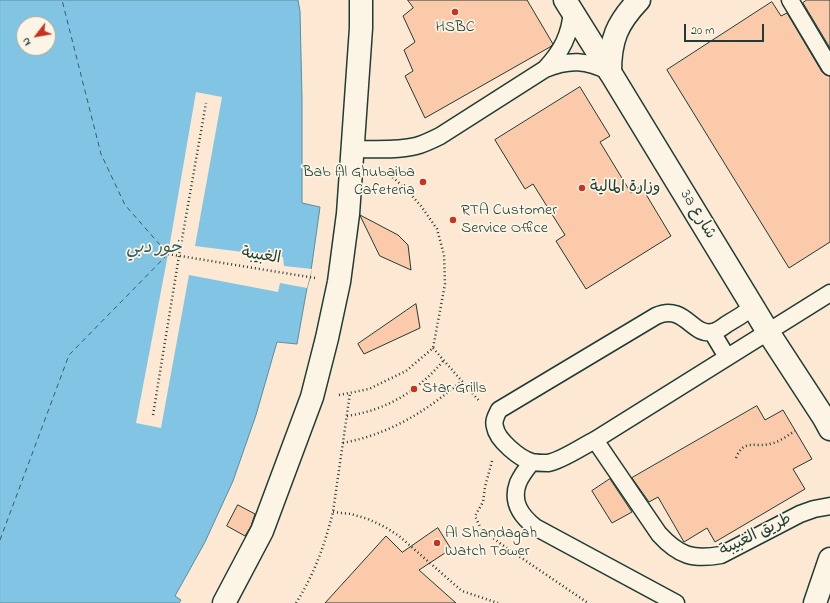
<!DOCTYPE html>
<html>
<head>
<meta charset="utf-8">
<style>
	body { margin:0 }
	#map { position:relative; width:830px; height:603px; overflow:hidden; background:#fce8d3; font-family:"Indie Flower",sans-serif }
	canvas { display:block }
	.north { position:absolute; left:16px; top:16px; width:40px; height:40px; box-sizing:border-box; background:#fcf5e5; border:1px solid #a4ab9e; border-radius:50%; rotate:239deg; font-size:11px; font-weight:700; line-height:16px; text-align:center; color:#1f3d34 }
	.north::after { content:''; display:block; margin:auto; width:14px; height:18px; background:#c8321e; clip-path:polygon(50% 0,100% 100%,50% 72%,0 100%) }
	.scale { position:absolute; left:684px; top:24px; width:80px; height:18px; box-sizing:border-box; border:2px solid #1f3d34; border-top:0; padding-left:5px; font-size:12px; line-height:14px; white-space:nowrap; color:#1f3d34; -webkit-text-stroke:3px #fcf5e5; paint-order:stroke }
</style>
</head>
<body>
<div id="map">
<canvas width="830" height="603"></canvas>
<div class="north">N</div>
<div class="scale">20 m</div>
</div>
<script>
const g = document.querySelector('canvas').getContext('2d');
g.lineJoin = 'round';
function fill(path, color) { g.fillStyle = color; g.fill(path, 'evenodd'); }
function stroke(path, color, width, dash) { g.strokeStyle = color; g.lineWidth = width; g.lineCap = dash ? 'butt' : 'round'; g.setLineDash(dash || []); g.stroke(path); }
function label(font, color, halo, rows, align = 'center') {
  g.font = font + ' "Indie Flower","Playpen Sans Arabic",sans-serif'; g.lineWidth = 3.5; g.setLineDash([]); g.textBaseline = 'middle'; g.strokeStyle = halo; g.fillStyle = color; for (const [text, x, y, turn = 0] of rows) {
    g.save(); g.translate(x, y); g.rotate((+turn || 0) * Math.PI / 180); g.textAlign = isNaN(turn) ? turn : align; if (halo) g.strokeText(text, 0, 0); g.fillText(text, 0, 0); g.restore();
  }
}
const water = new Path2D(`
	M 0,0 L 298,0 L 300,11 L 302,99 L 302,203 L 320,207 L 310,278 L 307,288 L 297,344 L 277,342 L 256,415 L 233,481 L 205,542 L 175,596 L 181,600 L 179,603 L 0,603 ZM 24,24 L 48,24 L 48,48 L 24,48 Z`);
fill(water, '#82c4e3');
stroke(water, '#5a8e9d', 1);
fill(new Path2D(`
	M 196,92 L 222,97 L 195,246 L 283,257 L 284,266 L 312,269 L 307,288 L 280,283 L 278,292 L 189,275 L 161,428 L 136,423 L 168,254 Z`), '#fce8d3');
stroke(new Path2D(`
	M 0,540 L 69,355 L 168,254 L 125,205 L 101,154 L 62,0`), '#385f60', 1, [5, 4]);
const building = new Path2D(`
	M 408,0 L 527,0 L 553,44 L 550,47 L 425,118 L 405,76 L 413,71 L 404,50 L 415,42 L 403,16 L 413,8 Z
	M 807,0 L 830,0 L 830,48 L 803,3 Z
	M 772,2 L 781,16 L 787,13 L 822,72 L 826,75 L 830,76 L 830,242 L 789,268 L 667,70 Z
	M 580,87 L 610,136 L 600,142 L 631,193 L 641,186 L 671,236 L 586,289 L 556,241 L 565,235 L 533,184 L 525,189 L 495,140 Z
	M 360,215 L 398,235 L 408,245 L 411,270 L 380,256 Z
	M 416,304 L 420,328 L 364,354 L 358,344 Z
	M 757,406 L 765,420 L 783,410 L 812,459 L 793,469 L 805,489 L 715,542 L 707,528 L 684,542 L 658,497 L 649,502 L 632,478 Z
	M 610,479 L 632,512 L 612,523 L 592,491 Z
	M 238,505 L 255,514 L 251,526 L 245,536 L 227,526 Z
	M 438,528 L 451,549 L 419,570 L 456,603 L 325,603 L 386,536 L 402,552 Z`);
fill(building, '#fbcaaa');
stroke(building, '#1f3d34', 1);
const service = new Path2D(`
	M 790,0 L 830,67
	M 545,69 C 562,51 570,35 572,11
	M 352,149 C 372,149 396,151 416,146 C 424,144 432,140 440,136 L 545,69 C 569,59 587,60 610,72
	M 753,307 C 745,313 736,319 727,324 C 723,327 718,331 713,332 C 692,337 685,303 656,316 L 499,410 C 496,416 493,421 495,427 C 497,440 520,459 532,462 C 537,463 543,463 548,463 C 561,461 583,446 595,440 L 830,293
	M 712,332 L 727,357
	M 595,440 L 659,534 C 679,556 693,560 721,555 L 800,514 L 814,509 L 830,506
	M 532,462 C 527,468 521,476 518,483 C 511,502 521,516 535,527 L 676,603`);
const pedestrian = new Path2D(`
	M 224,603 L 262,531 L 312,397 L 327,338 L 339,282 L 348,214 L 361,28 L 361,0`);
const minor = new Path2D(`
	M 610,72 C 610,40 617,23 639,0`);
const tertiary = new Path2D(`
	M 565,0 L 610,72 L 753,307 L 768,332 L 824,418 L 830,429
	M 815,603 L 830,559`);
stroke(service, '#1f3d34', 19);
stroke(pedestrian, '#1f3d34', 25);
stroke(minor, '#1f3d34', 25);
stroke(tertiary, '#1f3d34', 25);
stroke(new Path2D(`
	M 168,254 L 315,278
	M 433,348 L 480,402
	M 339,395 L 369,389 L 406,371 L 433,348 L 445,284 L 444,255 L 437,229 L 421,206 L 404,187 L 385,171
	M 153,415 L 179,256 L 206,103
	M 347,416 C 387,410 418,391 444,360
	M 343,443 C 352,441 361,439 370,436 C 406,424 433,405 462,381
	M 736,458 C 744,437 757,449 773,443 C 781,441 788,435 795,431
	M 492,461 L 485,487 L 483,502 L 475,516 L 481,529 L 501,544 L 588,603
	M 333,512 L 351,514 L 368,519 L 385,527 L 399,536 L 462,591 L 498,603
	M 296,603 C 314,575 325,544 333,512 L 350,393`), '#1f3d34', 2.5, [1, 3]);
stroke(service, '#fcf5e5', 16);
stroke(pedestrian, '#fcf5e5', 22);
stroke(minor, '#fcf5e5', 22);
stroke(tertiary, '#fcf5e5', 22);
for (const [x, y, r, color] of [
	[455,12,4,"#c8321e"],
	[423,182,4,"#c8321e"],
	[582,188,4,"#c8321e"],
	[453,220,4,"#c8321e"],
	[414,389,4,"#c8321e"],
	[437,543,4,"#c8321e"]
]) { const dot = new Path2D(); dot.arc(x, y, r, 0, 2 * Math.PI); g.fillStyle = color; g.fill(dot); stroke(dot, '#fcf5e5', 1.5); }
label('16px', '#1f3d34', '#fcf5e5', [
	["HSBC",455,28,"center"],
	["Bab Al Ghubaiba",415,173,"right"],
	["Cafeteria",415,191,"right"],
	["وزارة المالية",590,188],
	["RTA Customer",461,211],
	["Service Office",461,229],
	["Star Grills",422,389],
	["Al Shandagah",445,534],
	["Watch Tower",445,552]
], 'left');
label('16px', '#1f3d34', '#fcf5e5', [
	["3a شارع",697,215,59],
	["الغبيبة",261,257,9],
	["طريق الغبيبة",756,536,-26]
]);
label('italic 17px', '#385f60', '#fcf5e5', [
	["خور دبي",154,249]
]);
</script>
</body>
</html>
